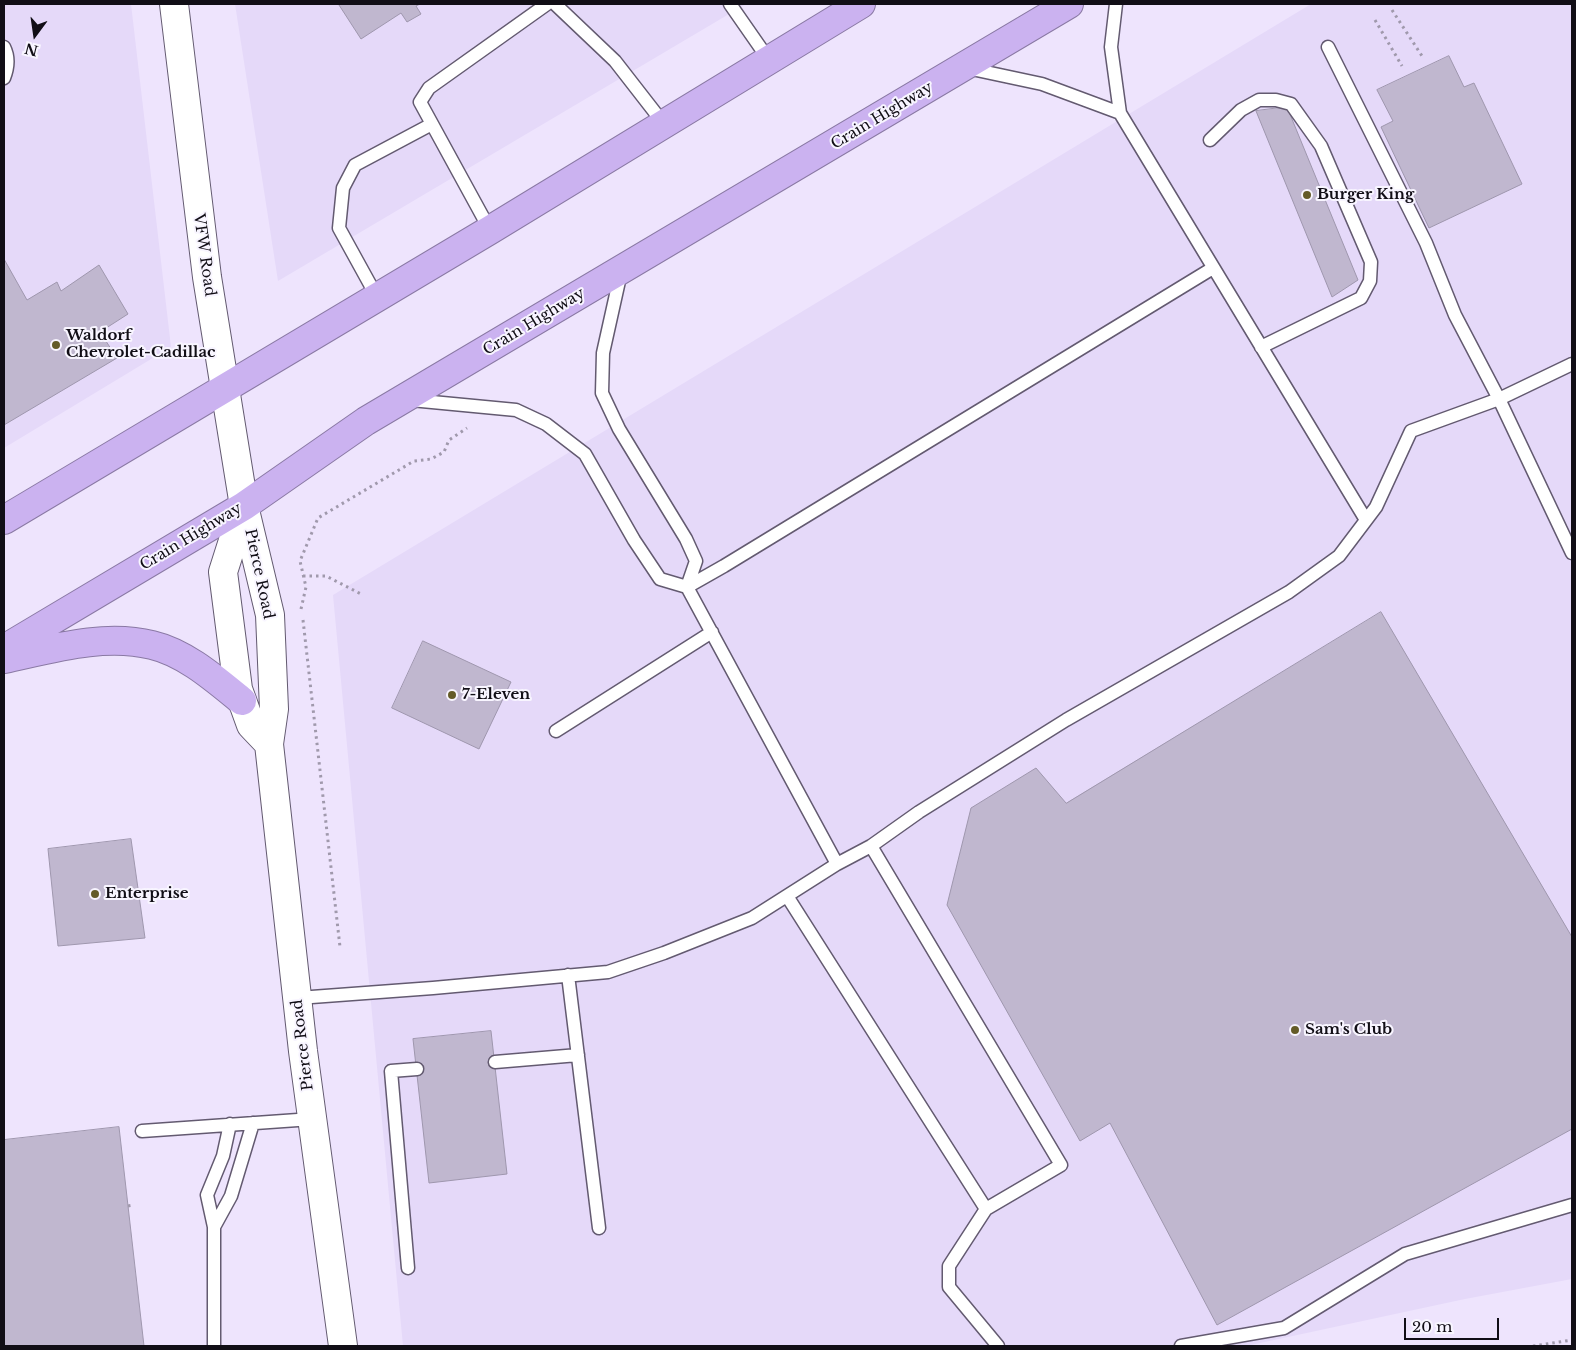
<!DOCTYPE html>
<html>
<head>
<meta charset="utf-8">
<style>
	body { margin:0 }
	#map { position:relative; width:1576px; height:1350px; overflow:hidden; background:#eee4fd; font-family:"Libre Baskerville",serif }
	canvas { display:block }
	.frame { position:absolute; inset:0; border:5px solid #110e16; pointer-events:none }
	.north { position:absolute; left:10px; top:10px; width:50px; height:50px; -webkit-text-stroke:4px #f8f5ff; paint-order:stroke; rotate:194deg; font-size:14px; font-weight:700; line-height:20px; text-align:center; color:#110e16 }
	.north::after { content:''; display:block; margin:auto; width:18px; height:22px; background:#110e16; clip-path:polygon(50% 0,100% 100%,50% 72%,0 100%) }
	.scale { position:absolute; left:1404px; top:1318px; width:95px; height:22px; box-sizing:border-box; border:2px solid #110e16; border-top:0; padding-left:6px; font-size:15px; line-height:18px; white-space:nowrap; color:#110e16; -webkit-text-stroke:4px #f8f5ff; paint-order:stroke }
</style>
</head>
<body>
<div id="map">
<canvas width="1576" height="1350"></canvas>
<div class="frame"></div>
<div class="north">N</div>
<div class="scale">20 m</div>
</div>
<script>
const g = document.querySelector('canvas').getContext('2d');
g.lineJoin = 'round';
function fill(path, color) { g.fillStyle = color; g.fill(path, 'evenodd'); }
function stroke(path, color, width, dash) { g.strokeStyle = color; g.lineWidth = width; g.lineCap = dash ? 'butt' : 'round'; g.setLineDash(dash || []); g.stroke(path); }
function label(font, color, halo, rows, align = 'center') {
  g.font = font + ' "Libre Baskerville",serif'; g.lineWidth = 4; g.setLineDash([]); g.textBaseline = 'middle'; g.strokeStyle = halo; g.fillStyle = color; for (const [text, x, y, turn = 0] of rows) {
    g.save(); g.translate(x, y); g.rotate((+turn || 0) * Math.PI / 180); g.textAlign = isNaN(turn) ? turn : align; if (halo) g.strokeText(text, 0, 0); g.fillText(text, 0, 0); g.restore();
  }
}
fill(new Path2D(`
	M 4,4 L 131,4 L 171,347 L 4,448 Z
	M 235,4 L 746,4 L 278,281 Z
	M 1311,4 L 1572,4 L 1572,1279 L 1465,1299 L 1246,1346 L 403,1346 L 333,595 Z`), '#e5d9f9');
const building = new Path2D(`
	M 341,4 L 420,4 L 416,6 L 421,14 L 407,22 L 401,13 L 361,39 L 339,5 Z
	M 1449,56 L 1464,87 L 1474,83 L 1522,184 L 1429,228 L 1381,127 L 1393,121 L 1377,90 Z
	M 1287,107 L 1358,280 L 1332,297 L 1256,111 Z
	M 4,259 L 27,300 L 57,282 L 61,291 L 99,265 L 128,314 L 100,332 L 117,358 L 4,425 Z
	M 1381,612 L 1572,937 L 1572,1129 L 1217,1325 L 1110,1123 L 1080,1141 L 947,905 L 971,808 L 1036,768 L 1066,803 Z
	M 423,641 L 511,682 L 479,749 L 392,708 Z
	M 131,839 L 145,938 L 58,946 L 48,849 Z
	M 491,1031 L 507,1174 L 429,1183 L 413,1039 Z
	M 119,1127 L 144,1346 L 4,1346 L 4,1140 Z`);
fill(building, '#c0b7cf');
stroke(building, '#9f97ae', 1);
const lane = new Path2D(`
	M 555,4 L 615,61 L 664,124
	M 730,4 L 769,60
	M 1116,4 L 1111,47 L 1120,113 L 1366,520
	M 4,47 C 9,57 8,68 4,78
	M 1328,47 L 1426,243 L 1455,315 L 1499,399 L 1572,553
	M 967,68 L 1042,84 L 1120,113
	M 1210,140 L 1241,110 L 1259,100 L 1276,100 L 1291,104 L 1321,146 L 1371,262 L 1370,281 L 1361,298 L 1261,347
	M 490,230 L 420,102 L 429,88 L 547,4
	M 621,272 L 603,353 L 602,393 L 619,429 L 686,539 L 696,561 L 687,587 L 837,864
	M 377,297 L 339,228 L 343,188 L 355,165 L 432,124
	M 411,400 L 516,410 L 546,424 L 585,454 L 634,540 L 660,579 L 687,587 L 724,566 L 1213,268
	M 556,731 L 712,632
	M 871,846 L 1061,1165 L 986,1209
	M 787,896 L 986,1209 L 949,1266 L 949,1287 L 998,1346
	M 568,975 L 599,1228
	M 298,998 L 433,988 L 608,972 L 664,953 L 752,918 L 837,864 L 871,846 L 919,812 L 1066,720 L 1289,592 L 1339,556 L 1376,507 L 1411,431 L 1499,399 L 1572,364
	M 495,1062 L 578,1055
	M 142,1131 L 312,1119
	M 214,1227 L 231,1196 L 253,1123
	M 408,1268 L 391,1071 L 417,1069
	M 214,1346 L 214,1227 L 207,1195 L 223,1156 L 230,1124
	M 1181,1346 L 1284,1328 L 1405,1254 L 1572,1205`);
const secondary = new Path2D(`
	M 174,4 L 207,277 L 244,506 L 270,615 L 274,709 L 269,744 L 303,1051 L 343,1346
	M 244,506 L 223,572 L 238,689 L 251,725 L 269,744`);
const highway = new Path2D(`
	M 4,520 L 490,230 L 861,4
	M 4,649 L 244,506 L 366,421 L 1069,4
	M 4,659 C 51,649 104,633 152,645 C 186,653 216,680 242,701`);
stroke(lane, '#635a70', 15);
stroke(secondary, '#635a70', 30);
stroke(highway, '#8a79a4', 30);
stroke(new Path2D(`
	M 1392,10 L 1422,56
	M 1375,20 L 1402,66
	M 303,576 L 326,576 L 363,595
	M 301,609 L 306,587 L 300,561 L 318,518 L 414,461 L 431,459 L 444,452 L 449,440 L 467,428
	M 303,620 L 340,947
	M 128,1206 L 134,1205
	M 1533,1346 L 1572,1340`), '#a099ac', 3, [2.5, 4]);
stroke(lane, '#fff', 12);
stroke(secondary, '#fff', 28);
stroke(highway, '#cbb2f0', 28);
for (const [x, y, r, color] of [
	[1307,195,5,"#645b28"],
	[56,345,5,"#645b28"],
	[452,695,5,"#645b28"],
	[95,894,5,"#645b28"],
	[1295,1030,5,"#645b28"]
]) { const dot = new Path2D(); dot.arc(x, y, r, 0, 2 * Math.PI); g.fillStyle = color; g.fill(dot); stroke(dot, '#f8f5ff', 2); }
label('15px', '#110e16', '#f8f5ff', [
	["Crain Highway",882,116,-31],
	["VFW Road",204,255,82],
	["Crain Highway",534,322,-31],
	["Crain Highway",191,537,-31],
	["Pierce Road",259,574,78],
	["Pierce Road",303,1045,-97]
]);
label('bold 15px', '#110e16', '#f8f5ff', [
	["Burger King",1317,195],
	["Waldorf",66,336],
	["Chevrolet-Cadillac",66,353],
	["7-Eleven",462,695],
	["Enterprise",105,894],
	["Sam's Club",1305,1030]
], 'left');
</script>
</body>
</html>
